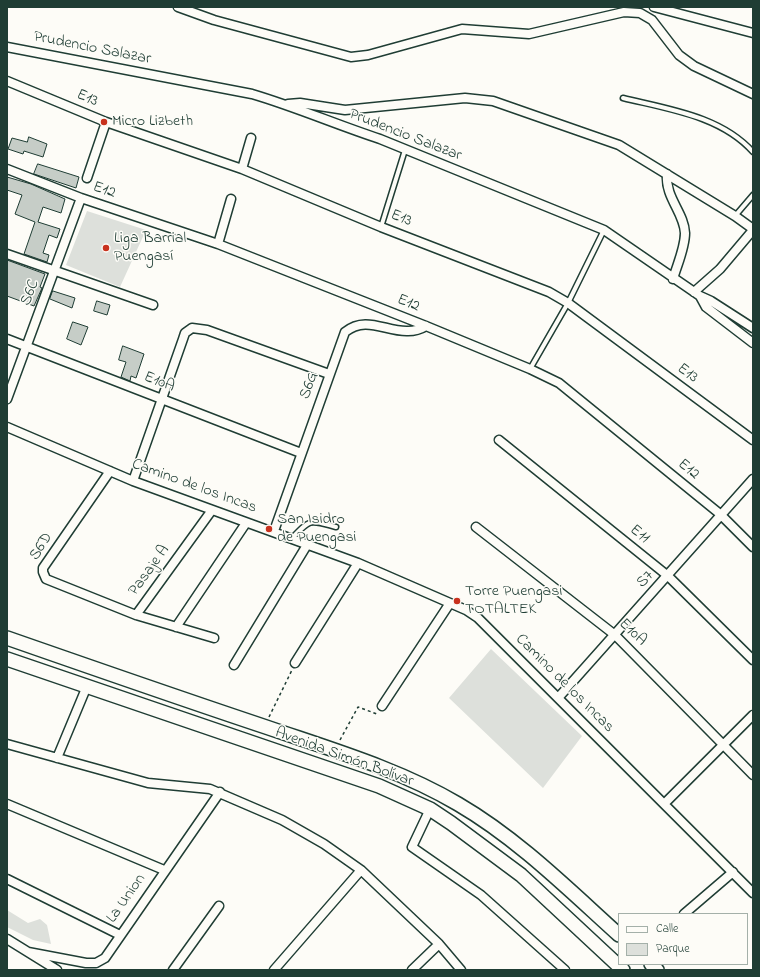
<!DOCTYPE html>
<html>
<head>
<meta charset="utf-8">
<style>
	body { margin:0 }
	#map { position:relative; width:760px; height:977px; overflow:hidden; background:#fdfcf7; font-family:"Indie Flower",sans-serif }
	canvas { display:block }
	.frame { position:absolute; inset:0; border:8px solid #1f3d34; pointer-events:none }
	.legend { position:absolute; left:618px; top:913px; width:130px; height:52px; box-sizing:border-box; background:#fdfcf7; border:1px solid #a4b0a9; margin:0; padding:5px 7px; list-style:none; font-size:12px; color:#1f3d34 }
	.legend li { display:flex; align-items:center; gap:8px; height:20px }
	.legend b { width:20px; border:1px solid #a4b0a9 }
</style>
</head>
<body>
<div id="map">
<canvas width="760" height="977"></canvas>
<div class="frame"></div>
<ul class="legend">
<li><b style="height:5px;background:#fdfcf7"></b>Calle</li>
<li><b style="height:11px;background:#dde0db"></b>Parque</li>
</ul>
</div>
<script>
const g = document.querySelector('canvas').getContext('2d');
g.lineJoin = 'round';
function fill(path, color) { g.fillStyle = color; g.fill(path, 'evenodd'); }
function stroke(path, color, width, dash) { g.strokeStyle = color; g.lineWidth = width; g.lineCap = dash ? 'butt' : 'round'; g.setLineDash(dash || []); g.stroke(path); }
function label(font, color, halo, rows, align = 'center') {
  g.font = font + ' "Indie Flower",sans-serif'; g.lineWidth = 3; g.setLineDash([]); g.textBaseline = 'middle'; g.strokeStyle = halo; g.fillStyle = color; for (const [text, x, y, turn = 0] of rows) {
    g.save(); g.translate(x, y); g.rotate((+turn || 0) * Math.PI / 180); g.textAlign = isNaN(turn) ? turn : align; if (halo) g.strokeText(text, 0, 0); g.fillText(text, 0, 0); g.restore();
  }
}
fill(new Path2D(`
	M 87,211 L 146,230 L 120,287 L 66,265 Z
	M 491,649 L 582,736 L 543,788 L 449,698 Z
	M 7,910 L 28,923 L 40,919 L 47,925 L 51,944 L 33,940 L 7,927 Z`), '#dde0db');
const building = new Path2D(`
	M 29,137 L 47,144 L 43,157 L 24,151 L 23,154 L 8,149 L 12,138 L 27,142 Z
	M 38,164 L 79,177 L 76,188 L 34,174 Z
	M 7,177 L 31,184 L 65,199 L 61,213 L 43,207 L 38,222 L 60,229 L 57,238 L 49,235 L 43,253 L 49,255 L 47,262 L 24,254 L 35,222 L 15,214 L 22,195 L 7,190 Z
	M 7,260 L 45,274 L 40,287 L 42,288 L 34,306 L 7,296 Z
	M 53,291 L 75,298 L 72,308 L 50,299 Z
	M 97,301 L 110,305 L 107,315 L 94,311 Z
	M 73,322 L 88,327 L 81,345 L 67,339 Z
	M 123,346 L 144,354 L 136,378 L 131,376 L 130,381 L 121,377 L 126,362 L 119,360 Z`);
fill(building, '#c6cdc7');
stroke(building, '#1f3d34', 1);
const service = new Path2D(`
	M 623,98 C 668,109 721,116 753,152
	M 735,216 L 753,195
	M 381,227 L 405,150
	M 530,369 L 568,303 L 604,230
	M 292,538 C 311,518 310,520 336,527`);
const minor = new Path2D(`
	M 178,7 L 214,20 L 351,57 L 368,55 L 462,29 L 529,34 L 624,12 L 640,13 L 652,20 L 679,55 L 694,66 L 753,94
	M 654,7 L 753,33
	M 7,47 L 252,94 C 296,107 337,125 380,139 L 604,230 L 700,296 L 706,307 L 753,343
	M 7,81 L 106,122 L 242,169 L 381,227 L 549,292 L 568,303 L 753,440
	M 288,104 L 300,103 L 345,110 L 465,98 L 493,101 L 619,145 L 735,216 L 753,229
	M 7,169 L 81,198 L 218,244 L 426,326 L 530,369 L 559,383 L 720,514 L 753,547
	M 242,169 L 251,138
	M 667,174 C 665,198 684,212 685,233 C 685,248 677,265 673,279
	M 87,178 L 106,122
	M 218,244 L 231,199
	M 7,254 L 153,305
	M 694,292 L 720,269 L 753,230
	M 700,296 L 711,301 L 753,328
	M 7,339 L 301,453
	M 7,399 L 81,198
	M 7,427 L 133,481 L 358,563 L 466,610 L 478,618 L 753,893
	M 499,440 L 668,576 L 753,660
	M 110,471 L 43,568 L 43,572 L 46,579 L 136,615 L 214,638
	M 133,481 L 183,339 L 185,333 L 192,328 L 207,330 L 329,374
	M 476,527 L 615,635 L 753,775
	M 274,531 L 345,332 C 366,315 386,332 408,331 C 415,331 421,329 426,326
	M 136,615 L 212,510
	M 176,627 L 246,523
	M 295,663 L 358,563
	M 234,665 L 307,545
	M 558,698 L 753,479
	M 382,706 L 450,603
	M 7,744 L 148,783 L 210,789 L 282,820 L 324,844 L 361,870 L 439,944 L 461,970
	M 57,758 L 87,686
	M 7,804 L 164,870
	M 664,804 L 753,715
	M 430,809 L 412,847 L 481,895 L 565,970
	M 7,879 L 120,935
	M 684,914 L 733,872
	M 7,939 L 57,970
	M 28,952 L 86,963 L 96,963 L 105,958 L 220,792
	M 173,970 L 219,906
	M 274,970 L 361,870
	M 412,970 L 439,944`);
const trunk = new Path2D(`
	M 7,638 C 93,668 179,698 266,727 C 330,749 399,769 458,804 C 518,839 568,889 619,935
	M 7,659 L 379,786 L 430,809 L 451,823 L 521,875 L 623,970
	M 651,964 L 657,970`);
stroke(service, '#1f3d34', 7);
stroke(minor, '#1f3d34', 11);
stroke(trunk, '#1f3d34', 16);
stroke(new Path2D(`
	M 269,717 L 292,670
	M 340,740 L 358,707 L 377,714`), '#1f3d34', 1.5, [3, 3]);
stroke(service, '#fdfcf7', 4);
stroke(minor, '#fdfcf7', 8);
stroke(trunk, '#fdfcf7', 13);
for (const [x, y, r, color] of [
	[104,122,4,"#c8321e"],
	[106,248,4,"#c8321e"],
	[269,529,4,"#c8321e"],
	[457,601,4,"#c8321e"]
]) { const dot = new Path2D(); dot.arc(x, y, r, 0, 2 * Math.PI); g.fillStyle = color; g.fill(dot); stroke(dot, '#fdfcf7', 1.5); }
label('16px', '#1f3d34', '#fdfcf7', [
	["Prudencio Salazar",92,49,11],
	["E13",87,99,23],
	["Prudencio Salazar",405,136,21],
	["E12",104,191,18],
	["E13",401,219,21],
	["S6C",31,293,-69],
	["E12",408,304,22],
	["E13",687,374,37],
	["E10A",159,383,21],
	["S6G",310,386,-71],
	["E12",688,470,39],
	["Camino de los Incas",194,487,20],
	["E11",639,535,39],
	["S6D",42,547,-59],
	["Pasaje A",150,571,-54],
	["S7",646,580,-48],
	["E10A",632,633,44],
	["Camino de los Incas",564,684,45],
	["Avenida Simón Bolívar",344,758,20],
	["La Union",127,899,-55]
]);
label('16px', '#1f3d34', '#fdfcf7', [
	["Micro Lizbeth",112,122],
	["Liga Barrial",114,239],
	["Puengasí",114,257],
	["San Isidro",277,520],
	["de Puengasi",277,538],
	["Torre Puengasi",465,592],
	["TOTALTEK",465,610]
], 'left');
</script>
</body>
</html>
